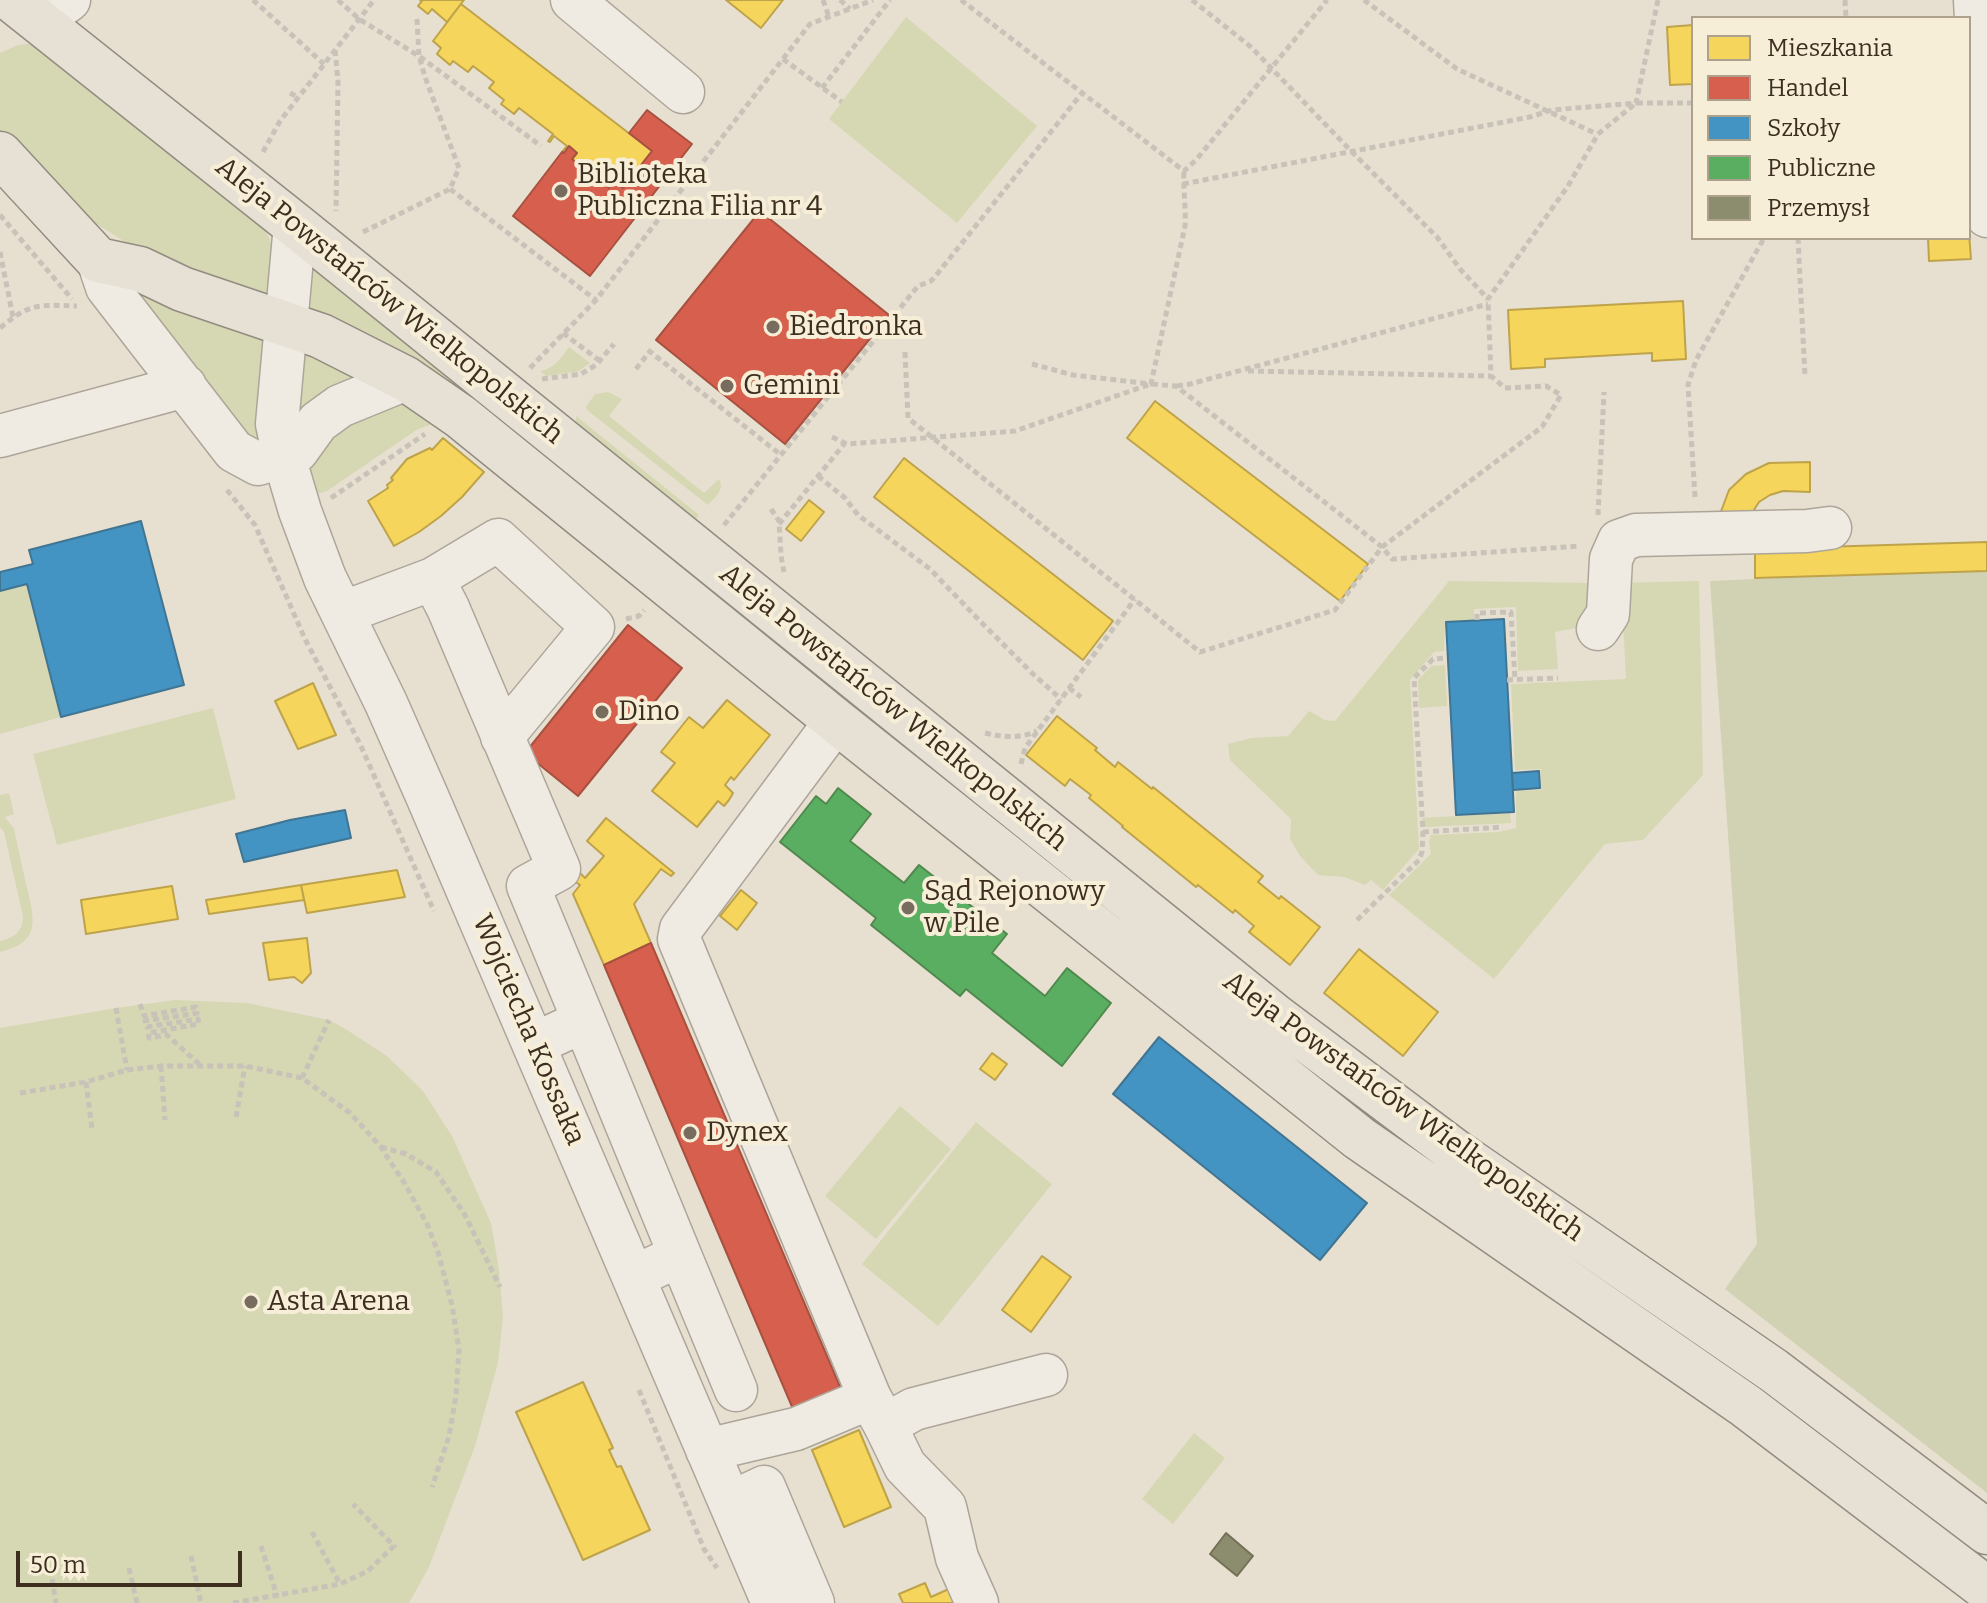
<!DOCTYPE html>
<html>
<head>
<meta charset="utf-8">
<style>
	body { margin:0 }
	#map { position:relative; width:1987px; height:1603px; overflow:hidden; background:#e7e0d1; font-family:Bitter,serif }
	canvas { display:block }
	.legend { position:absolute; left:1691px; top:16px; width:280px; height:224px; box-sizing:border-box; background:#f7eed8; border:2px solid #ada18e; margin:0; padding:10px 14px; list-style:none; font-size:24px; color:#3d2e20 }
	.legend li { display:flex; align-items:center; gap:16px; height:40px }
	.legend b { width:40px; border:2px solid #ada18e }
	.scale { position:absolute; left:16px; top:1551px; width:226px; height:36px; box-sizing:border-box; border:4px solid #3d2e20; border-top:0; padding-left:10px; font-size:24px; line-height:28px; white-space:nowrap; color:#3d2e20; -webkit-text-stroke:6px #f7eed8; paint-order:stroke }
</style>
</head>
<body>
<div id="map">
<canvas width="1987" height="1603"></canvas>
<ul class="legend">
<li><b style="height:22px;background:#f6d55c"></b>Mieszkania</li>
<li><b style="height:22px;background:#d6604d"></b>Handel</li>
<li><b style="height:22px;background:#4393c3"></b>Szkoły</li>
<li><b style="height:22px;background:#5aae61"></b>Publiczne</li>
<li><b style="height:22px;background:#8c8c6e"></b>Przemysł</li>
</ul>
<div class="scale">50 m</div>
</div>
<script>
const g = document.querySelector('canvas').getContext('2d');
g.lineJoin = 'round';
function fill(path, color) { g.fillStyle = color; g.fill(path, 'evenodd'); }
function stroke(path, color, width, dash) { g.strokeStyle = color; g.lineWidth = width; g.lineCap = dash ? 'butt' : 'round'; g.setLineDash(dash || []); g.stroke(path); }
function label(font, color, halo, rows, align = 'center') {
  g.font = font + ' Bitter,serif'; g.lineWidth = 8; g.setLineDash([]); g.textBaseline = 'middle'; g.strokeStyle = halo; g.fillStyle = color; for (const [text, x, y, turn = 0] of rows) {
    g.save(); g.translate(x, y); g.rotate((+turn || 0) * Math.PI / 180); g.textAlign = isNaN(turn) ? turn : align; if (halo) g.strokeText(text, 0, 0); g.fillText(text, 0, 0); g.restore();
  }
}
fill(new Path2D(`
	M 906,17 L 1037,126 L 957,223 L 829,119 Z
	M 28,44 L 38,45 L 265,229 L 277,255 L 276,303 L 138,250 L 106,230 L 73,209 L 0,134 L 0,53 L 18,45 Z
	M 303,257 L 469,389 L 463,397 L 302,311 Z
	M 119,277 L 272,337 L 260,441 L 250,444 Z
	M 569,347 L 590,363 L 579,371 L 546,376 L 540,371 C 554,369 561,358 569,347 Z
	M 296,350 L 373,379 L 313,410 L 289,416 Z
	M 608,392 L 622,399 L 609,416 L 704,493 L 719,479 C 725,490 715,497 708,505 L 587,410 L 586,407 L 595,394 Z
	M 391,403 L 414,407 L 439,422 L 418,429 L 327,491 L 313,495 C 309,474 309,459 317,440 Z
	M 576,416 L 581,420 L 699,515 L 694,521 L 576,426 Z
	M 1449,581 L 1594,583 L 1585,621 L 1576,628 L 1555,632 L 1558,669 L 1518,671 L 1516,607 L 1474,609 L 1474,620 L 1445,622 L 1444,651 L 1434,652 L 1410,680 L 1419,849 L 1383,890 L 1371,880 L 1365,885 L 1344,877 L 1318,875 L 1300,856 L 1290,839 L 1291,819 L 1230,760 L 1228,744 L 1251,738 L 1288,736 L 1309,711 L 1325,720 L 1335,721 Z
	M 1699,581 L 1703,775 L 1643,840 L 1605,844 L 1494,979 L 1389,895 L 1431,854 L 1429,842 L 1431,835 L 1498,832 L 1516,828 L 1516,791 L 1541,790 L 1541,769 L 1515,770 L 1511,684 L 1626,679 L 1621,583 Z
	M 27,584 L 61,717 L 0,734 L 0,591 Z
	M 1445,665 L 1447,706 L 1419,708 L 1418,680 L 1431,666 Z
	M 213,708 L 236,799 L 57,845 L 33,754 Z
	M 9,793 L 14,814 L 5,817 L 14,829 C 18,848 22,866 26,884 C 34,918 43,942 0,952 L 0,941 C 14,938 23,931 23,916 L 4,832 L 0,827 L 0,795 Z
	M 1510,813 L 1511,823 L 1423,827 L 1422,818 Z
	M 175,1000 L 247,1003 L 329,1020 L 344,1028 L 387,1056 L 423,1091 L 452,1136 L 491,1223 L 499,1270 L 503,1317 L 498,1363 L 475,1446 L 429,1567 L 409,1603 L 0,1603 L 0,1028 L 116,1008 Z
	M 900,1106 L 951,1149 L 876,1239 L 825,1196 Z
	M 976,1122 L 1052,1184 L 938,1326 L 862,1264 Z
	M 1194,1433 L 1225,1458 L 1173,1524 L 1142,1499 Z`), '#d6d7b3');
fill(new Path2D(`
	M 1987,569 L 1987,1493 L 1725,1289 L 1757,1244 L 1710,581 Z`), '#d1d1b3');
const homes = new Path2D(`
	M 420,0 L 464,0 L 447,22 L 432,9 L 428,14 L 418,6 L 422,1 Z
	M 726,0 L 783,0 L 761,28 Z
	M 461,4 L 652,151 L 623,188 L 614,181 L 609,188 L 596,177 L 601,171 L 590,163 L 585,170 L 572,159 L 577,153 L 569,146 L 564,153 L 562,152 L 567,146 L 554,136 L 550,142 L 548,141 L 553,134 L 519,108 L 514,114 L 501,104 L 504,100 L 489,88 L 494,82 L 473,66 L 468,72 L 453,61 L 450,65 L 437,54 L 441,48 L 433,41 Z
	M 1693,25 L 1693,84 L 1670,85 L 1667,27 Z
	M 1969,233 L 1971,259 L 1929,261 L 1928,238 L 1969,238 Z
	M 1683,301 L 1686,359 L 1652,361 L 1652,353 L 1545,359 L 1545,367 L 1511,369 L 1508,310 Z
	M 1155,401 L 1368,564 L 1340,601 L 1127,438 Z
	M 443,438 L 484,472 L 462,497 L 441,516 L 419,532 L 394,546 L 368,501 L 388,488 L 387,485 L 393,480 L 391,478 L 407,459 L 430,448 L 432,450 Z
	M 904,458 L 1113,621 L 1083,660 L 874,497 Z
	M 1810,462 L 1810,492 L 1783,491 L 1770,495 L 1759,502 L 1752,513 L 1720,514 L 1729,490 L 1746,474 L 1769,463 Z
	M 809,500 L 824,512 L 801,541 L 786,529 Z
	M 1987,542 L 1987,571 L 1755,578 L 1755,549 Z
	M 313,683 L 336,735 L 298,749 L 275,701 Z
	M 727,700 L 770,735 L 734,780 L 731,777 L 725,785 L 733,793 L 729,800 L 724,806 L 718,801 L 697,827 L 652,791 L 675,763 L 661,752 L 689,717 L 703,728 Z
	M 1057,716 L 1097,748 L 1095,750 L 1115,767 L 1118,762 L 1152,789 L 1153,787 L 1263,876 L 1258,882 L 1279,899 L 1281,896 L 1320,927 L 1290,965 L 1249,932 L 1254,926 L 1235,910 L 1233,913 L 1198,885 L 1196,887 L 1122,827 L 1123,826 L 1089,798 L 1091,795 L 1070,779 L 1065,786 L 1026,755 Z
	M 606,818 L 674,873 L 671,876 L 661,869 L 634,904 L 651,943 L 604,965 L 573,894 L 580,885 L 574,881 L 580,873 L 585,878 L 604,856 L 587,841 Z
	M 397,870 L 405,897 L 307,913 L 301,885 Z
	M 301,885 L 304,900 L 209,914 L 206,900 Z
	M 172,886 L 178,919 L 86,934 L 81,900 Z
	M 741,890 L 757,903 L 737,930 L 720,916 Z
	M 307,938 L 311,973 L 302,983 L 294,977 L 269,980 L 263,943 Z
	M 1359,949 L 1438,1012 L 1403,1056 L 1324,993 Z
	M 992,1053 L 1007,1064 L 995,1080 L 980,1069 Z
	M 1042,1256 L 1071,1277 L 1031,1332 L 1002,1310 Z
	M 583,1382 L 613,1448 L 609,1450 L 617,1467 L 621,1466 L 650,1530 L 583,1560 L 516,1412 Z
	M 859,1430 L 891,1507 L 844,1527 L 812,1450 Z
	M 925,1583 L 931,1597 L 951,1588 L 957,1603 L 903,1603 L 899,1594 Z`);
fill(homes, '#f6d55c');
stroke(homes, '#bea34a', 2);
const shops = new Path2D(`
	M 647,110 L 692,144 L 590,276 L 513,216 L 562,152 L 564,153 L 569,146 L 577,153 L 572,159 L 585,170 L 590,163 L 601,171 L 596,177 L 609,188 L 614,181 L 623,188 L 652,151 L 629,133 Z
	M 760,211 L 889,315 L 785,444 L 656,340 Z
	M 628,625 L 682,668 L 578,796 L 525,753 Z
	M 651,943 L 841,1389 L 793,1409 L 604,965 Z`);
fill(shops, '#d6604d');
stroke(shops, '#a85140', 2);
const schools = new Path2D(`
	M 141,521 L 184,685 L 61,717 L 27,584 L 0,591 L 0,572 L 33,564 L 29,550 Z
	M 1504,619 L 1514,812 L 1456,815 L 1446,622 Z
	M 1539,771 L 1540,788 L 1513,790 L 1512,773 Z
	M 345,810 L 351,838 L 244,862 L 236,834 L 290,820 Z
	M 1159,1037 L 1367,1203 L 1320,1260 L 1113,1094 Z`);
fill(schools, '#4393c3');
stroke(schools, '#417592', 2);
const public = new Path2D(`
	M 838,788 L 871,814 L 850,841 L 904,883 L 919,865 L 1007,934 L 992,953 L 1045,996 L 1067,968 L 1111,1003 L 1062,1066 L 966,989 L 960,996 L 871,925 L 876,918 L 780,842 L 816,796 L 826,804 Z`);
fill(public, '#5aae61');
stroke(public, '#51884e', 2);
const industry = new Path2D(`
	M 1226,1533 L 1253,1556 L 1237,1576 L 1210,1554 Z`);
fill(industry, '#8c8c6e');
stroke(industry, '#747057', 2);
const minor = new Path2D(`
	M 572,0 L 683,92
	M 1975,0 L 1987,216
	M 40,21 L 69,0
	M 295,225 L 277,424 L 284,457 L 300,511 L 325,578 L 386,703 L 427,796 L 773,1603
	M 98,260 L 107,287 L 234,451 L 258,464 L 297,451 L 318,422 L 340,406 L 406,379
	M 0,436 L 185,386
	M 433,579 L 498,540 L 593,627 L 502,737
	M 342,613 L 433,579 L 448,608 L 559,869 L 528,886 L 584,1021 L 534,1044
	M 1598,629 L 1608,614 L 1611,559 L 1619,541 L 1636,535 L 1807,531 L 1830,528
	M 836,721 L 681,929 L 679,939 L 870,1398 L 885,1425 L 905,1466 L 945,1507 L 957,1558 L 977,1603
	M 584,1021 L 680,1255 L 634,1277
	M 680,1255 L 736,1390
	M 885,1425 L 914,1409 L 1046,1375
	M 707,1450 L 796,1429 L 870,1398
	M 730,1503 L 764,1487 L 813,1603`);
const major = new Path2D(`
	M 12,0 L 295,225 L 1276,1017 L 1457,1153 L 1773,1370 L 1987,1532
	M 0,154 L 98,260 L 140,269 L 182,289 L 321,336 L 406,379 L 461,417 L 836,721 L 1359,1138 L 1746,1406 L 1987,1589`);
stroke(minor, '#ada599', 45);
stroke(major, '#928b80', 47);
stroke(new Path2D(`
	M 253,0 L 324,64
	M 338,0 L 359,19 L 419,56 L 541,146
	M 823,0 L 829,17
	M 840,0 L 850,9
	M 961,0 L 1184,171 L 1196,160 L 1327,0
	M 1192,0 L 1251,47 L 1351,151 L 1437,237 L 1460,269 L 1488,299
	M 1364,0 L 1457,69 L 1597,134
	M 1845,0 L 1846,18
	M 335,50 L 338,81 L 336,211
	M 783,59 L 842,102
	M 822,88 L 890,0
	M 290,93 L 298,97
	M 263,152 L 280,121 L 374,0
	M 1183,184 L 1530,117 L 1552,110 L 1636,103 L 1658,0
	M 450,189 L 596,300
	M 0,215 L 72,299
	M 363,232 L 450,189 L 459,168 L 425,77 L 419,56 L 417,19
	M 1798,238 L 1805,377
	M 0,252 L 13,317
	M 0,328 C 31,302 39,305 77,306
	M 563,333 L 600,361
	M 648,350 L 781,455
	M 905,352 L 908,418 L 1200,652 L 1335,610 L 1382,547 L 1542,427 L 1561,395 L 1546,386 L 1505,388 L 1491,376 L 1488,299 L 1568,186 L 1598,134 L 1636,103 L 1693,103
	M 1032,364 L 1073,375 L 1151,384 L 1185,226 C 1186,207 1183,189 1184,171
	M 530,368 L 596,300 L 810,24 L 873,0
	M 636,369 L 650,351
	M 1248,371 L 1491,376
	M 542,379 L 581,374 L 596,365 L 614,344
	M 1177,386 L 1190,384 L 1488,304
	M 832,437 L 847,444 L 1015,431 L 1151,384 L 1176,386 L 1382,547 L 1392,559 L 1580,546
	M 818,476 L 845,498 L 858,515 L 930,569 L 977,618 L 1033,674 L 1061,699
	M 227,490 L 255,525 L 305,639 L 360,744 L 434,911
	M 1695,497 L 1688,385 L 1696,360 L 1764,238
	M 331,498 L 425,434
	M 771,509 L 779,521 L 781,556 L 784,572
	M 1598,515 L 1604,392
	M 779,524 L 845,443
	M 724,525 L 918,286 L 931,281 L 938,273 L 1082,93
	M 626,619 L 639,616 L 644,610
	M 1477,620 L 1477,613 L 1511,612 L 1515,680
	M 1507,680 L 1558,678
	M 1069,688 L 1081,697
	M 985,733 C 1003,737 1019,739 1037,731
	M 1021,764 L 1025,748 L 1135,599
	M 1423,832 L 1503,827
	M 1357,920 L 1419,860 L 1422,852 L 1423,832 L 1414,678 L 1433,659 L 1447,658
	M 140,1004 L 144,1016 L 196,1007 L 197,1013 L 145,1021 L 147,1027 L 198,1019 L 199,1024 L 148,1033 L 149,1038 L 167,1035 L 199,1064
	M 116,1008 L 127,1070
	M 161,1066 L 165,1120
	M 302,1078 L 329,1020
	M 86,1082 L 92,1129
	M 20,1093 L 86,1082 L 127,1070 L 161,1066 L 245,1066 L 302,1078 L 350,1113 L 380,1146 L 405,1184 L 427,1224 L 438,1252 L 452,1305 L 459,1350 L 456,1396 L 449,1436 L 432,1487
	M 236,1117 L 245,1066
	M 381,1147 L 406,1154 L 436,1172 L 465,1215 L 500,1287
	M 639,1390 L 704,1549 L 717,1568
	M 312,1532 L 340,1584
	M 261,1546 L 277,1596
	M 191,1556 L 201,1603
	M 129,1568 L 137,1603
	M 52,1579 L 56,1603
	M 233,1603 L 340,1584 L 368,1571 L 394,1546 L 353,1504`), '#c8c2b9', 5, [6, 4]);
stroke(minor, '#efebe3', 42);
stroke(major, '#e6e1d4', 44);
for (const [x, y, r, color] of [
	[561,191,8,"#786c5e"],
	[773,327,8,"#786c5e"],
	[727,386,8,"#786c5e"],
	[602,712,8,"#786c5e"],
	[908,908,8,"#786c5e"],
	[690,1133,8,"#786c5e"],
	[251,1302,8,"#786c5e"]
]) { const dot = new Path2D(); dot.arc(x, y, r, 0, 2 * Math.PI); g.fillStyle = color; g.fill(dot); stroke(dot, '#f7eed8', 3); }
label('28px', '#3d2e20', '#f7eed8', [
	["Biblioteka",577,175],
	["Publiczna Filia nr 4",577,207],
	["Biedronka",789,327],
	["Gemini",743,386],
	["Dino",618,712],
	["Sąd Rejonowy",924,892],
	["w Pile",924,924],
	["Dynex",706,1133],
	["Asta Arena",267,1302]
], 'left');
label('28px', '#3d2e20', '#f7eed8', [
	["Aleja Powstańców Wielkopolskich",389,301,39],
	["Aleja Powstańców Wielkopolskich",893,708,39],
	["Wojciecha Kossaka",528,1030,67],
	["Aleja Powstańców Wielkopolskich",1403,1107,36]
]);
</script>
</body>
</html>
